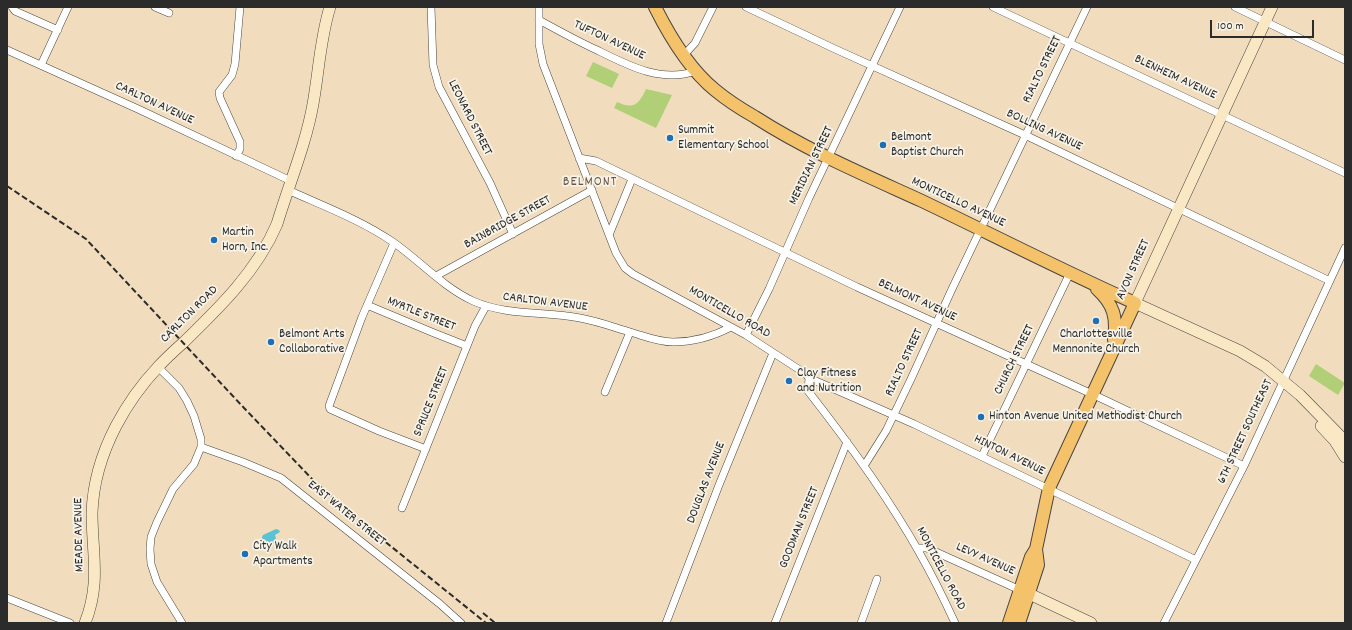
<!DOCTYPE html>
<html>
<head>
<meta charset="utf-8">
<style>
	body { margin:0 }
	#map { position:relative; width:1352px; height:630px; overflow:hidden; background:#f1ddbe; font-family:Dekko,sans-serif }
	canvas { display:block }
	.frame { position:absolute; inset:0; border:8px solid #2b2b2b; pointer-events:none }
	.scale { position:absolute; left:1210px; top:20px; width:104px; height:18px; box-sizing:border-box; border:2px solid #2b2b2b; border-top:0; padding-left:5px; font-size:12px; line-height:14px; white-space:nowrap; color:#2b2b2b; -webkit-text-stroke:3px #f7f3e8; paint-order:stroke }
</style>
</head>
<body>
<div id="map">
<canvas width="1352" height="630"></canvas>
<div class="frame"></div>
<div class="scale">100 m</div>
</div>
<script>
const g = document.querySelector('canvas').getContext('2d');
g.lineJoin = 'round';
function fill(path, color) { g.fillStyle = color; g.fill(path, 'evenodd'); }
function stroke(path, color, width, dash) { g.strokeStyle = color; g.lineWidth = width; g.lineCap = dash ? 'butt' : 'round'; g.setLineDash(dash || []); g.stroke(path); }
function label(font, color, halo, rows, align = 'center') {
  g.font = font + ' Dekko,sans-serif'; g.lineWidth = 3.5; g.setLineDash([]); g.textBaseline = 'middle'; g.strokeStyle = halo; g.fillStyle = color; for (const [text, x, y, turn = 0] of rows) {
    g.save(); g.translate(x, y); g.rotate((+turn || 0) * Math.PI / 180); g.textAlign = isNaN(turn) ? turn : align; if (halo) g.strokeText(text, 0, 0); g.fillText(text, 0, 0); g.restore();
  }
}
fill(new Path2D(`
	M 593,62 L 619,74 L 612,88 L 586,76 Z
	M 646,89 L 672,95 L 656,128 L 614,108 L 617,102 C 634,110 639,104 646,89 Z
	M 1316,364 L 1345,383 L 1338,395 L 1309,376 Z`), '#b0cf77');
fill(new Path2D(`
	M 276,529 L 279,530 L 280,532 L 275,535 L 276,539 L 274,544 C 268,547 264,545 261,540 L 263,535 Z`), '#58c3d2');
const street = new Path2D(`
	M 12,7 L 15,11 L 58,30
	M 155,7 L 169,13
	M 431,7 L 433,65 L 439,87 L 490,183 L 513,234
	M 539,7 L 539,44 L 543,64 L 616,253 L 625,268 L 633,274 L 746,335 L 806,374 L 809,378 L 914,424 L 1196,560
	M 746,7 L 835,49 L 1025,135 L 1330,281
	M 993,7 L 1345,173
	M 1235,7 L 1345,60
	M 539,20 C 559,31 579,42 599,51 C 629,66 662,83 696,71
	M 7,50 L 138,109 L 291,181
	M 684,55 L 695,43 L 713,7
	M 41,65 L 68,7
	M 236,156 L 240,149 L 240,142 L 220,98 L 219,92 L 232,75 L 235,64 L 240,7
	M 579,158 L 596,161 L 857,287 L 1092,394 L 1244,466
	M 288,190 C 323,206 361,220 393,242 C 420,261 443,287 473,301 C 507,316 544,311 580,318 C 597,321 613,327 630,332 C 644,336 658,342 673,342 C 694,342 714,336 731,327
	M 609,235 L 632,179
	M 394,243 L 362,317 L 329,406 L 330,409 L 379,431 L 426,449
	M 436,276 L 592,190
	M 367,305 L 434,333 L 467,346
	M 746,335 L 769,289 L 809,198 L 900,7
	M 158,367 L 179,388 L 187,401 L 194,416 L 201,439 L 201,447 L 194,464 L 173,489 L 157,522 L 151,537 L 150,549 L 151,564 L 157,582 L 182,623
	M 809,378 L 808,391 C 848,442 887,495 919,552 C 932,575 944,599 955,623
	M 605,392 L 630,332
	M 201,447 L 243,462 L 281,478 L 440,604 L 461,623
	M 982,456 L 1070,273
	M 864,466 L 886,431 L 911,379 L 952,289 L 1087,7
	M 402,508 L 475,326 L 486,306
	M 917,548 L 927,548 L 1020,590
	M 7,598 L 70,623
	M 666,623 L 719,485 L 773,353
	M 775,623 L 847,442
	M 861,623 L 877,579
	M 1164,623 L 1244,466 L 1345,248`);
const secondary = new Path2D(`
	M 1272,7 L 1135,303 L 1240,351 L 1265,366 L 1300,395 L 1345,441
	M 1321,426 L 1335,441 L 1345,457
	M 1021,590 L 1091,623
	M 85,623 C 101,583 92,553 92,513 C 93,482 102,453 116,426 C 127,405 142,384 158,367 C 166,358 175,350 184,342 C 220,307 257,271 277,224 C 289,184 306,144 313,104 C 319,71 320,39 330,7`);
const primary = new Path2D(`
	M 655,7 C 670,37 689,69 715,90 C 727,100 741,109 755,117 C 808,151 865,175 922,201 C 993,235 1063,271 1135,303 L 1049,488 L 1036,549 L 1038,565 L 1019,623
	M 1097,289 C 1114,305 1117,317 1114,340
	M 1009,623 L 1031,557 L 1036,549`);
stroke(street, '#494641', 8);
stroke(secondary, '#494641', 12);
stroke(primary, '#494641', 14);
stroke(street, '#fff', 7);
stroke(secondary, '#fae7c3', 11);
stroke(primary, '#f3c26a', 12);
stroke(new Path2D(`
	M 7,186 L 86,239 L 245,409 L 314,481 L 362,523 L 486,623
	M 483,613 L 495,623`), '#2b2b2b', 2, [6, 3]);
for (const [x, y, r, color] of [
	[670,138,4,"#1f6fb2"],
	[883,145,4,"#1f6fb2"],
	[214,240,4,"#1f6fb2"],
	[1096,321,4,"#1f6fb2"],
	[271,342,4,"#1f6fb2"],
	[789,381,4,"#1f6fb2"],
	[981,417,4,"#1f6fb2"],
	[245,554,4,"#1f6fb2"]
]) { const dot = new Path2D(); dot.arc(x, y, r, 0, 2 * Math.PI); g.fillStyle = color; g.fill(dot); stroke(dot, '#f7f3e8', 1.5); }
label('13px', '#2b2b2b', '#f7f3e8', [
	["TUFTON AVENUE",609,41,25],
	["RIALTO STREET",1043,70,-64],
	["BLENHEIM AVENUE",1175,78,25],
	["CARLTON AVENUE",154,104,25],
	["LEONARD STREET",469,118,63],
	["BOLLING AVENUE",1044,131,25],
	["MERIDIAN STREET",812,166,-64],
	["MONTICELLO AVENUE",958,203,25],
	["BAINBRIDGE STREET",508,223,-29],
	["AVON STREET",1134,270,-66],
	["BELMONT AVENUE",917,301,25],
	["CARLTON AVENUE",545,303,7],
	["MONTICELLO ROAD",729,313,30],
	["CARLTON ROAD",190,315,-45],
	["MYRTLE STREET",421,315,22],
	["CHURCH STREET",1015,360,-64],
	["RIALTO STREET",905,363,-65],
	["SPRUCE STREET",432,402,-68],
	["6TH STREET SOUTHEAST",1246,432,-65],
	["HINTON AVENUE",1009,456,26],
	["DOUGLAS AVENUE",707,483,-69],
	["EAST WATER STREET",346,514,39],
	["GOODMAN STREET",800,528,-68],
	["MEADE AVENUE",80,535,-91],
	["LEVY AVENUE",985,560,24],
	["MONTICELLO ROAD",940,569,62]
]);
label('13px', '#2b2b2b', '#f7f3e8', [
	["Summit",678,131],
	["Elementary School",678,146],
	["Belmont",891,138],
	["Baptist Church",891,153],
	["Martin",222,233],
	["Horn, Inc.",222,248],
	["Belmont Arts",279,335],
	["Collaborative",279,350],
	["Charlottesville",1096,335,"center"],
	["Mennonite Church",1096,350,"center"],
	["Clay Fitness",797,374],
	["and Nutrition",797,389],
	["Hinton Avenue United Methodist Church",989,417],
	["City Walk",253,547],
	["Apartments",253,562]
], 'left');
g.letterSpacing = '1px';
label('14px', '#6d5544', '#f7f3e8', [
	["BELMONT",590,183]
]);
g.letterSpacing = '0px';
</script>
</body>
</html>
